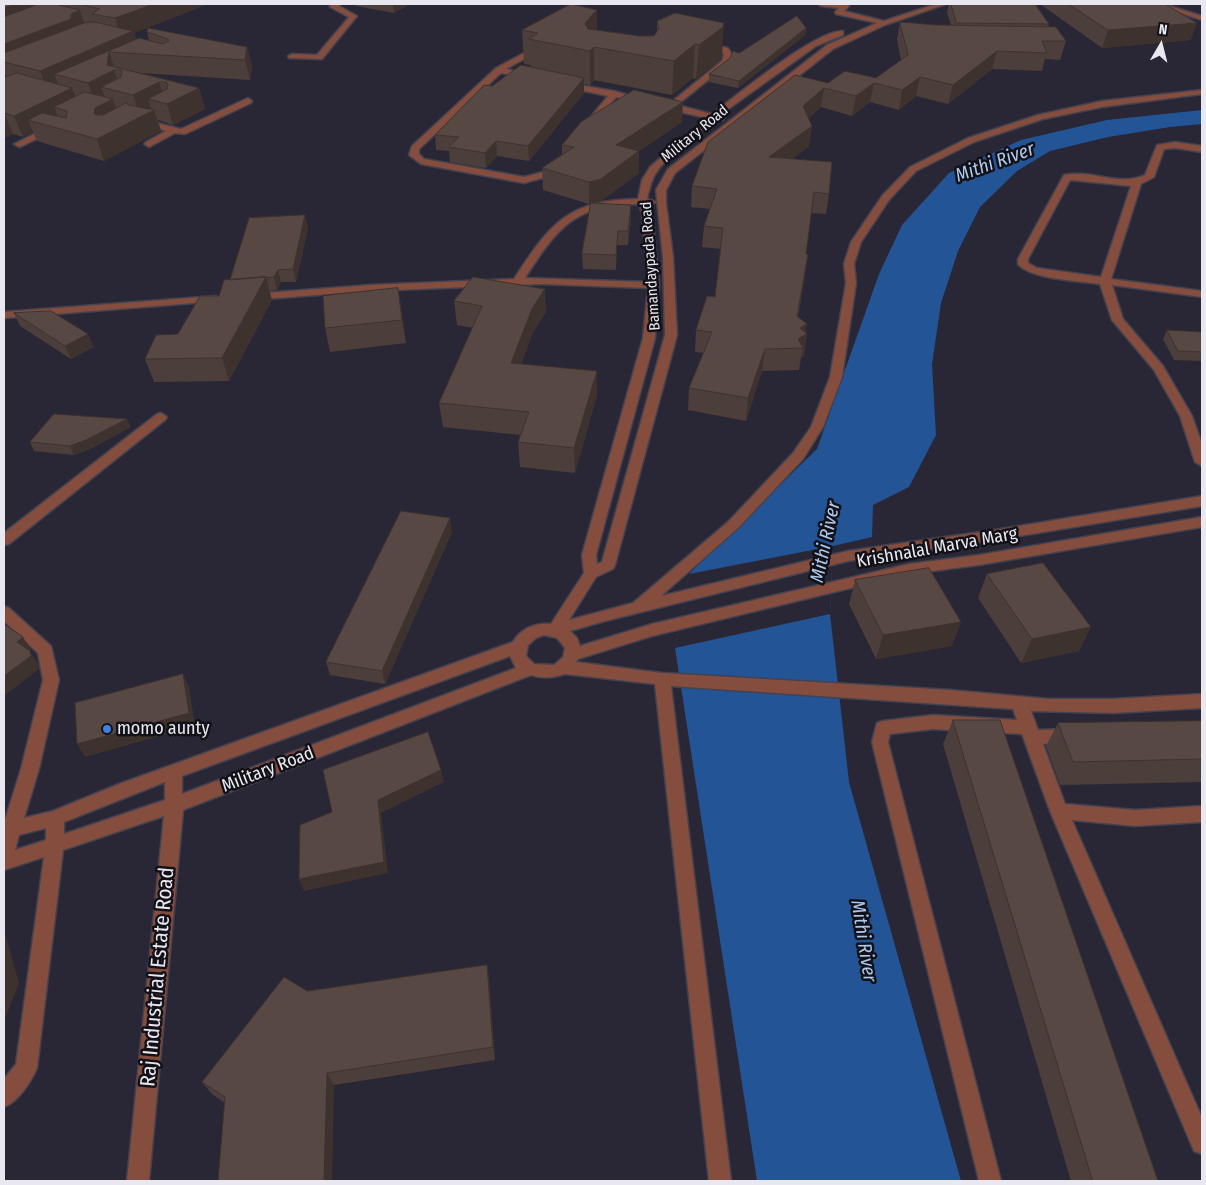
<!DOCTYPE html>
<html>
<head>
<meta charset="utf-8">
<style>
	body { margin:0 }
	#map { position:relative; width:1206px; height:1185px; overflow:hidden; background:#292735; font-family:"Fira Sans Condensed",sans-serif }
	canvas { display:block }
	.frame { position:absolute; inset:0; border:5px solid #e9e8f1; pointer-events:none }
	.north { position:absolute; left:1136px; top:20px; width:50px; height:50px; -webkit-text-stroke:4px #121117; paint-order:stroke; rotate:8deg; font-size:14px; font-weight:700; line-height:20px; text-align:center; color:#e9e8f1 }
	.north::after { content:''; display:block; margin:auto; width:18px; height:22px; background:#e9e8f1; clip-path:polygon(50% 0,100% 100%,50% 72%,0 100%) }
</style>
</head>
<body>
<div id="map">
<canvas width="1206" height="1185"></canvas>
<div class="frame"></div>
<div class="north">N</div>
</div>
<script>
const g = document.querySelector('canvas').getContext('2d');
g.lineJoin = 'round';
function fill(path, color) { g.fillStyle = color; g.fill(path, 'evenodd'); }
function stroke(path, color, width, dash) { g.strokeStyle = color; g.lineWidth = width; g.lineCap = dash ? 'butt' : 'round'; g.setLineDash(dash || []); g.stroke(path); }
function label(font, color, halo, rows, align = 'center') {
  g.font = font + ' "Fira Sans Condensed",sans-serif'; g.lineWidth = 5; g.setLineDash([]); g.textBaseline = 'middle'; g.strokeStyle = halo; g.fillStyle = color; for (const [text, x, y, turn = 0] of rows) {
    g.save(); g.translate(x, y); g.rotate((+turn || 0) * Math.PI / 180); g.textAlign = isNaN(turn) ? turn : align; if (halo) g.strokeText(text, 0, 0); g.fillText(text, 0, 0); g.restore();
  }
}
fill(new Path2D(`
	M 1202,110 L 1202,124 L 1170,127 L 1108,137 L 1050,151 L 1017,171 L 980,207 L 958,251 L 941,303 L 932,364 L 936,435 L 909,487 L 873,505 L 872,537 L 833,546 L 830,614 L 849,782 L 961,1181 L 757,1181 L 675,648 L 689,574 L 817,449 L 879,274 L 902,225 L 949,173 L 1021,140 L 1107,120 Z`), '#235496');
fill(new Path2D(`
	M 833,546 L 830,614 L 675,648 L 689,574 Z`), '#292735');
const minor = new Path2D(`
	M 330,4 L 340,4 L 339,6 L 357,16 L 322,59 L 289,58 L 288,56 L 292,54 L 317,55 L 349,17 L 330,7 Z
	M 818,4 L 848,4 L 849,6 L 844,11 L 884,21 L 936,4 L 946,4 L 885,25 L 833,49 L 675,173 L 666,190 L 666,203 L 673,257 L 677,335 L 615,565 L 613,569 L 596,577 L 569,620 L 633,603 L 728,522 L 793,453 L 811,427 L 830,377 L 846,283 L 844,264 L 851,242 L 882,196 L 910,167 L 968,138 L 1038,115 L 1102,101 L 1202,90 L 1202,94 L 1102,107 L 1043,119 L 974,142 L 916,171 L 889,200 L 861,242 L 854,264 L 856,283 L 842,377 L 823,427 L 803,459 L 738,528 L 661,596 L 848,551 L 995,530 L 1202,496 L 1202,506 L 995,540 L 848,561 L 605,621 L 570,631 L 577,638 L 580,646 L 652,624 L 909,564 L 979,555 L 1202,517 L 1202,527 L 979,565 L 909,574 L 652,636 L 578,659 L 576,662 L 662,673 L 950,690 L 1049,699 L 1113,699 L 1202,694 L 1202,708 L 1113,713 L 1031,711 L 1038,730 L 1071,729 L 1077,731 L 1079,736 L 1077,741 L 1071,743 L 1043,744 L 1065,804 L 1135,810 L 1202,806 L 1202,822 L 1135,826 L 1072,820 L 1202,1118 L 1202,1154 L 1194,1151 L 1050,811 L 1022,734 L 933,729 L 890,734 L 888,742 L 1001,1181 L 979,1181 L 872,742 L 877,723 L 883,721 L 933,715 L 1017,720 L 1013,709 L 671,686 L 731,1181 L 709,1181 L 655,684 L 565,674 C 553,678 543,679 531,675 L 183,810 L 149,1181 L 127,1181 L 164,816 L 63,850 L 37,1068 C 31,1082 18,1102 4,1107 L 4,1079 L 16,1064 L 44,857 L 4,870 L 4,823 L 21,769 L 43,680 L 38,653 L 4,621 L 4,606 L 9,608 L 51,646 L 59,680 L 39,769 L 24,818 L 53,811 L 119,784 L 513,642 C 520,629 536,622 551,624 L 584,573 L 582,555 L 643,338 L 648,288 L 541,284 L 370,291 L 251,300 L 245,297 L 251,294 L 370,285 L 514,279 C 550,224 567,200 638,199 L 642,180 L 650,167 L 707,118 L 667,109 L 660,105 L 664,102 L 669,104 L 722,61 L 724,55 L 722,52 L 700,46 L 700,42 L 728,48 L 732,55 L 728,64 L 677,105 L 712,114 C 736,96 817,29 843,31 L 843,35 L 816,46 L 720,115 L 724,118 L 723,120 L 715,119 C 699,133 667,155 656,173 C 651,181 649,190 647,199 L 656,202 L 649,205 L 652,213 L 659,285 L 655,338 L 596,555 L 597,564 L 602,562 L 665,335 L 663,257 L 656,190 L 668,169 L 827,45 L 877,23 L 836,14 L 835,12 L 839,8 L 821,6 ZM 639,204 L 642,213 L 648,282 L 525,278 C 558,227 574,205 639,204 ZM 544,635 L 557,638 L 565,648 L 563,657 L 554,665 L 534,664 L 526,656 L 528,645 L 536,638 ZM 510,656 L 516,668 L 182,794 L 182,776 ZM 165,782 L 165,800 L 64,834 L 64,822 ZM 46,828 L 46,840 L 15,850 L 19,835 Z
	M 1152,4 L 1163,4 L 1202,16 L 1202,20 Z
	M 541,44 L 545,46 L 544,48 L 506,69 L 532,75 L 532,79 L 501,73 L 419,149 L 419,154 L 424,159 L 524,177 L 547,171 L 555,162 L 561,162 L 563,164 L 553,175 L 524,183 L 421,164 L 409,155 L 412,146 L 496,68 Z
	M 561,82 L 614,91 L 646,100 L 642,103 L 616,97 L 592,126 L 589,127 L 585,124 L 608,96 L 561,86 Z
	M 248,98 L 252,101 L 251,103 L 185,134 L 175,133 L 149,147 L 144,144 L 146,142 L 166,131 L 137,122 L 141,119 L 181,129 Z
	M 52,125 L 55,126 L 55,130 L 22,146 L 19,147 L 14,144 Z
	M 1175,142 L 1202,146 L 1202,152 L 1175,148 L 1164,149 L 1154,177 L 1141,184 L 1111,279 L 1202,291 L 1202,297 L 1112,285 L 1123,319 L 1163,366 L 1192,416 L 1202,444 L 1202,466 L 1195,462 L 1180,416 L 1154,370 L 1112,320 L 1100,284 C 1080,281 1030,279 1018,264 L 1018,259 L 1064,175 C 1091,169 1119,187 1145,175 L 1157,145 ZM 1070,180 L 1131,186 L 1101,277 L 1037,268 L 1028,263 L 1028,259 Z
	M 216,296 L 222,299 L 220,301 L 4,318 L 4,312 Z
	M 161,413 L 167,417 L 165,420 L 9,544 L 4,545 L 4,533 L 157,414 Z`);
stroke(minor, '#44424f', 3);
fill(minor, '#854d3e');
fill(new Path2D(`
	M 4,4 L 208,4 L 134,33 L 136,39 L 149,40 L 147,32 L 247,47 L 252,66 L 250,80 L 140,73 L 199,88 L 205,109 L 173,125 L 158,120 L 161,131 L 104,161 L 37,141 L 33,132 L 23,137 L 13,134 L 4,138 Z
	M 356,4 L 410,4 L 394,13 L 356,6 Z
	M 949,4 L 1035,4 L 1049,24 L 1048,27 L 1066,41 L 1060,60 L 1045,59 L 1042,71 L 992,69 L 948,104 L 916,96 L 899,110 L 870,102 L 852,116 L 821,107 L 809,118 L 809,146 L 792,159 L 829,194 L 826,214 L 811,213 L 806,254 L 805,275 L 798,317 L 806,332 L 807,334 L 804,356 L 801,358 L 799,370 L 762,371 L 746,421 L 688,410 L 689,388 L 704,353 L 695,352 L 696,330 L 715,297 L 721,249 L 702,247 L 704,226 L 710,209 L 691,207 L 692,186 L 828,83 L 876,78 L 901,60 L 897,40 L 900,22 L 936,25 L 951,25 L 947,13 Z
	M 1040,4 L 1165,4 L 1191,40 L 1102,48 Z
	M 657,21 L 722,56 L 720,60 L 696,79 L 693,78 L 672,95 L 594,80 L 590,85 L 584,84 L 584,93 L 529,161 L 497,156 L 486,168 L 450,162 L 449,151 L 436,150 L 435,135 L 492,86 L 531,67 L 530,65 L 524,64 L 522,30 L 597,30 L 640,36 L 654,36 L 657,31 Z
	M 806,28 L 805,35 L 738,88 L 709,82 L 709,74 L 739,53 Z
	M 682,122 L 639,151 L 639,173 L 601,201 L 589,204 L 543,190 L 542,168 L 562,154 L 562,145 Z
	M 631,205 L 631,219 L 628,245 L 617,245 L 616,270 L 583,269 L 582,254 Z
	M 308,228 L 296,282 L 281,282 L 277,290 L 269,291 L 272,300 L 229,381 L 154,382 L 145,359 L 178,334 L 219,296 L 230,280 Z
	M 398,288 L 406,343 L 330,352 L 325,328 Z
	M 454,301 L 546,312 L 533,332 L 521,364 L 597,395 L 575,473 L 520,467 L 518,442 L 521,435 L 443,427 L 439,403 L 473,328 L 457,325 Z
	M 14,313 L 94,347 L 71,359 L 20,326 Z
	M 1167,330 L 1202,332 L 1202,361 L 1174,360 L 1163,339 Z
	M 131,427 L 90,449 L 74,455 L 34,451 L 30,442 Z
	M 452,532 L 385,684 L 330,675 L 326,662 Z
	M 987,574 L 1079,651 L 1021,663 L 978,598 Z
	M 855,580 L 952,646 L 876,659 L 849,604 Z
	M 953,720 L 1158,1181 L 1071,1181 L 943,744 Z
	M 1202,721 L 1202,782 L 1060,785 L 1046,746 L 1058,723 Z
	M 487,965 L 489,979 L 495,1060 L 334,1085 L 225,1103 L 212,1094 L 202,1082 L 307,991 Z`), '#4c3e3a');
fill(new Path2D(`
	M 16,4 L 60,4 L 62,8 L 4,30 L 4,8 Z
	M 154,4 L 208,4 L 134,33 L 139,50 L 109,52 L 115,70 L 114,70 L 120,90 L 101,87 L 105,98 L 95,103 L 88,83 L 54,74 L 59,86 L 48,91 L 40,71 L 121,37 L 115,18 Z
	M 393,4 L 410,4 L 394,13 Z
	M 80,10 L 86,29 L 4,62 L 4,44 Z
	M 597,10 L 597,42 L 585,23 Z
	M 724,23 L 722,56 L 720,60 L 696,79 L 699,45 Z
	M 1197,23 L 1191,40 L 1102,48 L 1108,30 Z
	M 806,28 L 805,35 L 738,88 L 739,81 Z
	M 695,44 L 693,78 L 672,95 L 674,61 Z
	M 247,47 L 252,66 L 250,80 L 245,60 Z
	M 594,47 L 594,80 L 590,85 L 590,51 Z
	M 997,51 L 992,69 L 948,104 L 953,85 Z
	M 4,71 L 11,89 L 4,94 Z
	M 920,77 L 916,96 L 899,110 L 902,90 Z
	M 584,78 L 584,93 L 529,161 L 528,146 Z
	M 159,82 L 165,102 L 148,99 L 151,110 L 140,116 L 133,95 Z
	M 874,83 L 870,102 L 852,116 L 856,96 Z
	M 72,88 L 80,108 L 67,111 L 54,107 L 59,119 L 28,120 L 33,132 L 23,137 L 14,116 Z
	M 199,88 L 205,109 L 173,125 L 167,104 Z
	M 824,88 L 821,107 L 800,125 L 803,106 Z
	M 113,99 L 120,120 L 102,128 L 94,113 L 95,108 Z
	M 683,102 L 682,122 L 616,166 L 616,145 Z
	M 154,110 L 161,131 L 104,161 L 97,139 Z
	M 4,113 L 13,134 L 4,138 Z
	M 812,126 L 809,146 L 767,177 L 769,157 Z
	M 496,141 L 497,156 L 486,168 L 485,153 Z
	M 639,151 L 639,173 L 601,201 L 589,204 L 589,182 Z
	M 631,205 L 631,219 L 628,245 L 628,231 Z
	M 305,215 L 308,228 L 296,282 L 293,269 Z
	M 278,270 L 281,282 L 277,290 L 274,277 Z
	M 266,277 L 272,300 L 229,381 L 222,358 Z
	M 398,288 L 402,312 L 406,343 L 402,320 Z
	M 545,289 L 546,312 L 533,332 L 513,387 L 511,363 L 532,309 Z
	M 807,324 L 805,335 L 807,334 L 804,356 L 801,358 L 803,348 L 797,348 L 800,328 Z
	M 88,334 L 94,347 L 71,359 L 65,346 Z
	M 765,349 L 762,371 L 746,421 L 748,398 Z
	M 597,371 L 597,395 L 575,473 L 574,448 Z
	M 127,419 L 131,427 L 90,449 L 74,455 L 70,446 Z
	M 450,518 L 452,532 L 385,684 L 382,671 Z
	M 961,622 L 952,646 L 876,659 L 883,635 Z
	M 1091,627 L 1079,651 L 1021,663 L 1032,639 Z
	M 23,637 L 31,650 L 25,655 L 17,642 Z
	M 30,651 L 38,664 L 39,669 L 4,696 L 4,676 Z
	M 183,674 L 189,687 L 195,726 L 85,757 L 77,744 Z
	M 441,770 L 444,782 L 381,813 L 388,873 L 304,891 L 299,879 L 378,800 Z
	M 4,930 L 19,983 L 4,1021 Z
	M 487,965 L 489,979 L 495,1060 L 493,1047 Z
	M 327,1073 L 334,1085 L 332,1181 L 324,1181 Z`), '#3e322f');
const building = new Path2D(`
	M 4,4 L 16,4 L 4,8 Z
	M 39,4 L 54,4 L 80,10 L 71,14 L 71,19 L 4,44 L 4,17 Z
	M 80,4 L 154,4 L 115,18 L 92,14 L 99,9 Z
	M 571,4 L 597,10 L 585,23 L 588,29 L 640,36 L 654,36 L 659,28 L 657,21 L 675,13 L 724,23 L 723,27 L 699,45 L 695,44 L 674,61 L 594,47 L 590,51 L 529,39 L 538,33 L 522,30 Z
	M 951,4 L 1035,4 L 1049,24 L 957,23 Z
	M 1069,4 L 1165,4 L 1197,23 L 1108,30 Z
	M 797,16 L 806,28 L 739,81 L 709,74 L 730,58 L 733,51 L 739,53 Z
	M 95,22 L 133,31 L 40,71 L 4,62 L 4,53 L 84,23 Z
	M 900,22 L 936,25 L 1056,27 L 1066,41 L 1042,41 L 1047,53 L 997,51 L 953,85 L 920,77 L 902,90 L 874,83 L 856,96 L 824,88 L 803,106 L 812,126 L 769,157 L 832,162 L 829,194 L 814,192 L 806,254 L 808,254 L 797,316 L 807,324 L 800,328 L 807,334 L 798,339 L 803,348 L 765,349 L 748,398 L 689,388 L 712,332 L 696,330 L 707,296 L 715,297 L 723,228 L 704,226 L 717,189 L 692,186 L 708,142 L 795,75 L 828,83 L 845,71 L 876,78 L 908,55 Z
	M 148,28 L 247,47 L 245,60 L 109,52 L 107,65 L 199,88 L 167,104 L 148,99 L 167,89 L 168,84 L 166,82 L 159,82 L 133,95 L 101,87 L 121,77 L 122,72 L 121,70 L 114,70 L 88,83 L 54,74 L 139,38 L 163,44 L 169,41 L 168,39 L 147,32 Z
	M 521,65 L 584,78 L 528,146 L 496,141 L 485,153 L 449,147 L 459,137 L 435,135 L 484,85 L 492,86 Z
	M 17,73 L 72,88 L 14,116 L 4,113 L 4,78 Z
	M 634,90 L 683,102 L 616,145 L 639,151 L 601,179 L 589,182 L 542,168 L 574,147 L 562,145 L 581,122 Z
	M 85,92 L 113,99 L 95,108 L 94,113 L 96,115 L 103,115 L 126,103 L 129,105 L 154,110 L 97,139 L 28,120 L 42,113 L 66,118 L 67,111 L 54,107 Z
	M 591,203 L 631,205 L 628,231 L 618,231 L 616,255 L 582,254 Z
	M 305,215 L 293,269 L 278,270 L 274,277 L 265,278 L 266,277 L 230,280 L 249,218 Z
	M 266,277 L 222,358 L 145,359 L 156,335 L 178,334 L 200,296 L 219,296 L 224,280 Z
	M 473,277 L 545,289 L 532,309 L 511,363 L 597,371 L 574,448 L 518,442 L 529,412 L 439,403 L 482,306 L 454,301 Z
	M 398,288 L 402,320 L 325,328 L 323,296 Z
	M 51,311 L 88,334 L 65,346 L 14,313 Z
	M 1167,330 L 1202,332 L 1202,352 L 1178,351 Z
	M 54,414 L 127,419 L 86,440 L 70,446 L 30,442 Z
	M 401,511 L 450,518 L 382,671 L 326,662 Z
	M 1043,563 L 1091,627 L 1032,639 L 987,574 Z
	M 929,568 L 961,622 L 883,635 L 855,580 Z
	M 4,624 L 23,637 L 17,642 L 30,651 L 31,656 L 4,676 Z
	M 183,674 L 189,713 L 77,744 L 75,703 Z
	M 953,720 L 1000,720 L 1158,1181 L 1093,1181 Z
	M 1202,721 L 1202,759 L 1073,762 L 1058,723 Z
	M 428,732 L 441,770 L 378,800 L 384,862 L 299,879 L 300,825 L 332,812 L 323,770 Z
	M 487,965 L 493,1047 L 327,1073 L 324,1181 L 218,1181 L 225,1097 L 202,1082 L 284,977 L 307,991 Z`);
fill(building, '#584843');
stroke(building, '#3e322f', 1);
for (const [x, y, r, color] of [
	[107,729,5,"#3f7fe0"]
]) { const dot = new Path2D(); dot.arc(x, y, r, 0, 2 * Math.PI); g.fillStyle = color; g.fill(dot); stroke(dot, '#121117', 2); }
label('15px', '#e9e8f1', '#121117', [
	["Military Road",695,134,-39],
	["Bamandaypada Road",651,266,-94]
]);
label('18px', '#e9e8f1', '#121117', [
	["Krishnalal Marva Marg",937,548,-10],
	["Military Road",268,770,-21]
]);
label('18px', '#e9e8f1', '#121117', [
	["momo aunty",117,729]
], 'left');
label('italic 19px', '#aec9ee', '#121117', [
	["Mithi River",995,163,-20],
	["Mithi River",826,542,-78],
	["Mithi River",863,941,81]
]);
label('21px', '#e9e8f1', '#121117', [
	["Raj Industrial Estate Road",158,977,-85]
]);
</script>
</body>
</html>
